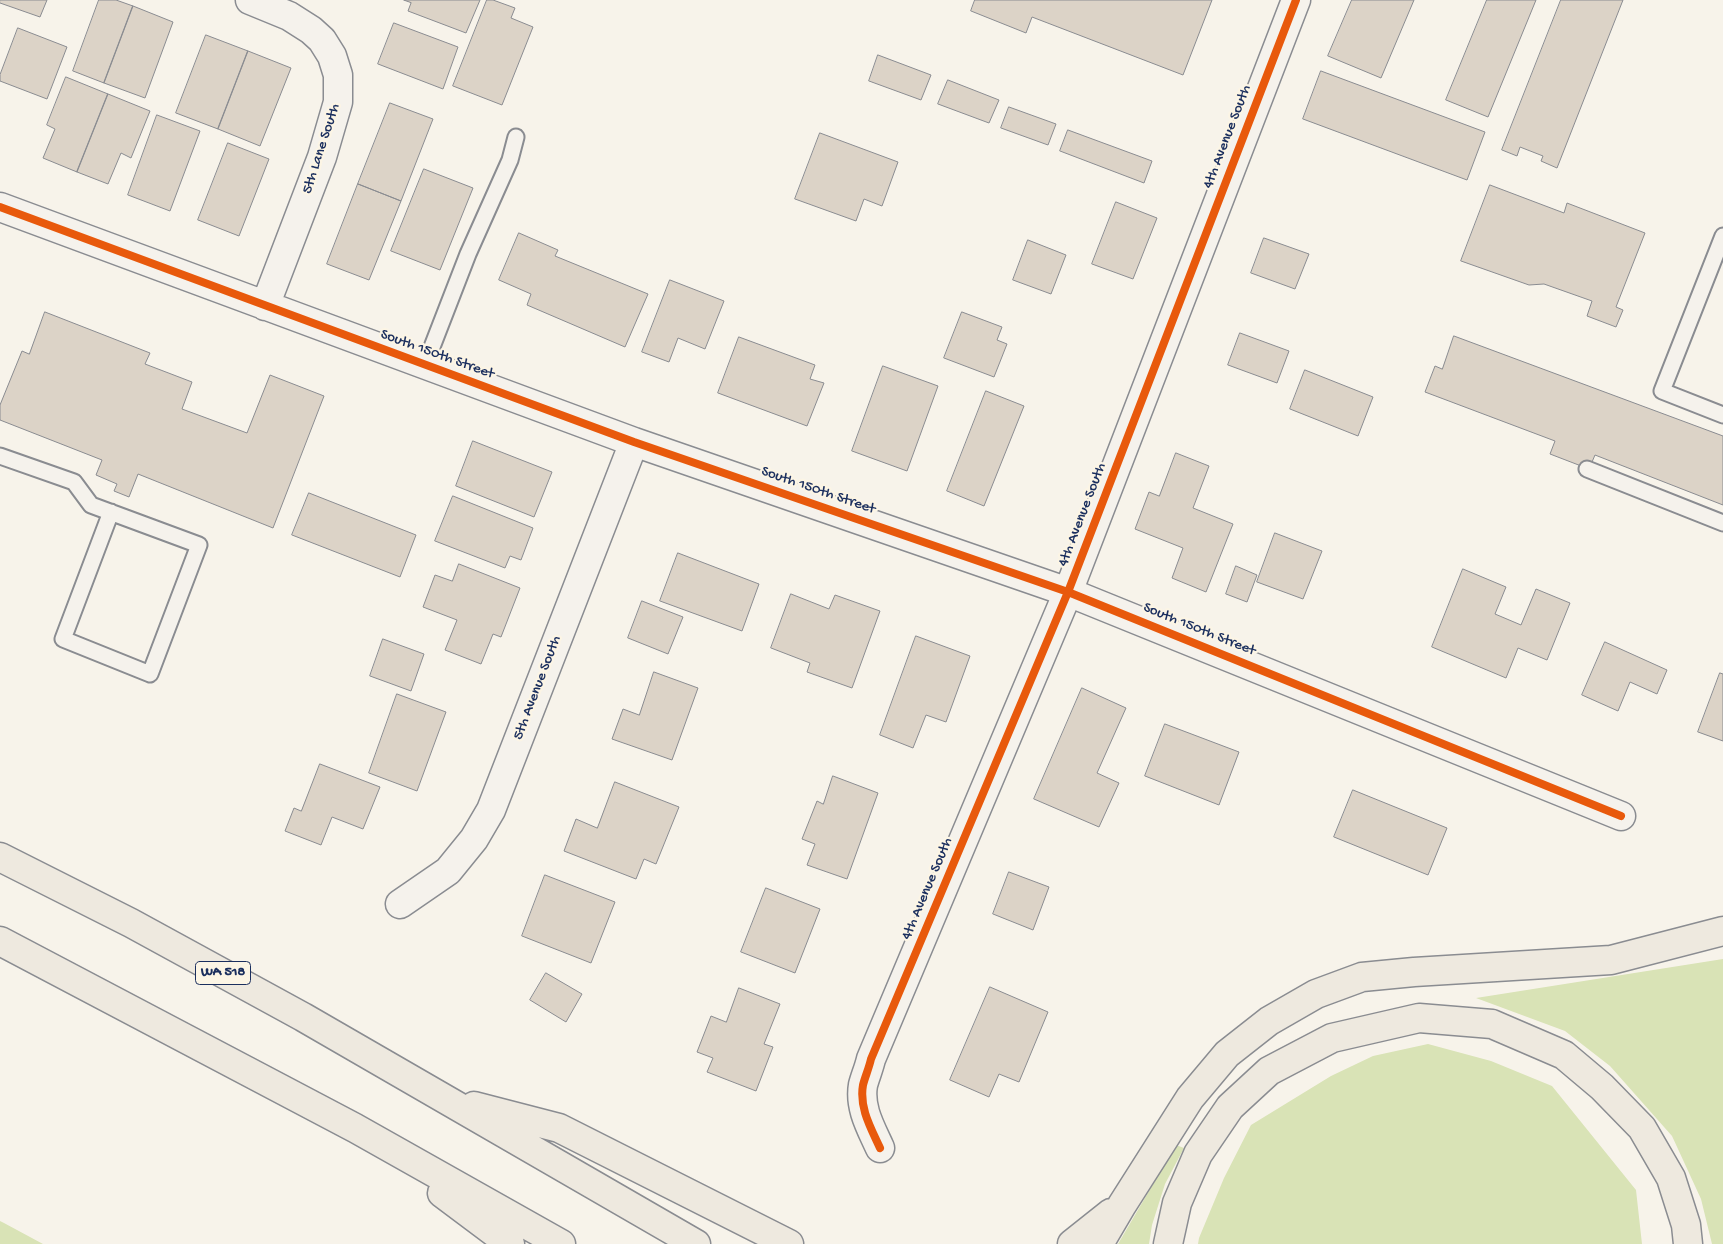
<!DOCTYPE html>
<html>
<head>
<meta charset="utf-8">
<style>
	body { margin:0 }
	canvas { display:block; background:#f7f3ea }
</style>
</head>
<body>
<canvas width="1723" height="1244"></canvas>
<script>
const g = document.querySelector('canvas').getContext('2d');
g.lineJoin = 'round';
function fill(path, color) { g.fillStyle = color; g.fill(path, 'evenodd'); }
function stroke(path, color, width, dash) { g.strokeStyle = color; g.lineWidth = width; g.lineCap = dash ? 'butt' : 'round'; g.setLineDash(dash || []); g.stroke(path); }
function label(font, color, halo, rows, align = 'center') {
  g.font = font + ' "Gochi Hand",sans-serif'; g.lineWidth = 4.5; g.setLineDash([]); g.textBaseline = 'middle'; g.strokeStyle = halo; g.fillStyle = color; for (const [text, x, y, turn = 0] of rows) {
    g.save(); g.translate(x, y); g.rotate((+turn || 0) * Math.PI / 180); g.textAlign = isNaN(turn) ? turn : align; if (halo) g.strokeText(text, 0, 0); g.fillText(text, 0, 0); g.restore();
  }
}
fill(new Path2D(`
	M 1723,959 L 1723,1244 L 1712,1244 L 1701,1199 L 1672,1136 L 1610,1066 L 1565,1031 L 1476,998 Z
	M 1428,1044 L 1491,1061 L 1552,1086 L 1636,1190 L 1642,1244 L 1198,1244 L 1199,1238 L 1224,1178 L 1251,1125 L 1331,1076 L 1373,1056 Z
	M 1176,1145 L 1184,1148 L 1165,1184 L 1152,1225 L 1149,1244 L 1118,1244 Z
	M 0,1221 L 4,1223 L 43,1244 L 0,1244 Z`), '#d9e3b6');
const building = new Path2D(`
	M 0,0 L 47,0 L 40,17 L 0,3 Z
	M 99,0 L 116,0 L 133,6 L 104,83 L 73,71 Z
	M 404,0 L 480,0 L 466,33 L 408,11 L 411,3 Z
	M 487,0 L 493,0 L 515,8 L 511,18 L 533,27 L 502,105 L 453,86 Z
	M 975,0 L 1212,0 L 1183,75 L 1032,17 L 1026,33 L 971,11 Z
	M 1352,0 L 1414,0 L 1381,78 L 1328,56 Z
	M 1487,0 L 1536,0 L 1488,117 L 1446,100 Z
	M 1561,0 L 1623,0 L 1557,168 L 1541,161 L 1543,156 L 1520,147 L 1517,156 L 1502,150 Z
	M 133,6 L 173,22 L 145,98 L 104,83 Z
	M 394,23 L 458,47 L 443,89 L 378,64 Z
	M 18,28 L 67,47 L 47,99 L 0,81 L 0,75 Z
	M 206,35 L 248,51 L 218,129 L 176,113 Z
	M 248,51 L 291,68 L 260,146 L 218,129 Z
	M 878,55 L 931,75 L 921,100 L 869,81 Z
	M 1321,71 L 1485,132 L 1467,180 L 1303,119 Z
	M 66,77 L 108,94 L 77,172 L 43,158 L 55,129 L 47,125 Z
	M 948,80 L 999,100 L 989,123 L 938,104 Z
	M 108,94 L 150,111 L 131,158 L 121,153 L 108,184 L 77,172 Z
	M 390,103 L 433,119 L 401,201 L 358,184 Z
	M 1009,107 L 1056,124 L 1048,145 L 1001,128 Z
	M 157,115 L 200,131 L 170,211 L 128,195 Z
	M 1068,130 L 1152,161 L 1144,183 L 1060,151 Z
	M 820,133 L 898,162 L 882,206 L 864,199 L 856,221 L 795,199 Z
	M 228,143 L 269,159 L 239,236 L 198,220 Z
	M 424,169 L 473,188 L 440,270 L 391,251 Z
	M 358,184 L 401,201 L 369,280 L 327,264 Z
	M 1490,185 L 1564,213 L 1567,203 L 1645,233 L 1616,307 L 1623,310 L 1616,327 L 1587,316 L 1592,301 L 1544,284 L 1529,285 L 1461,261 Z
	M 1116,202 L 1157,218 L 1133,279 L 1092,264 Z
	M 519,233 L 558,250 L 555,256 L 648,294 L 625,347 L 527,305 L 531,294 L 499,280 Z
	M 1264,238 L 1309,254 L 1295,289 L 1251,273 Z
	M 1028,240 L 1066,255 L 1051,294 L 1013,280 Z
	M 670,280 L 724,301 L 705,349 L 678,338 L 669,362 L 642,352 Z
	M 45,312 L 150,353 L 145,364 L 192,382 L 182,409 L 247,433 L 270,375 L 324,396 L 273,528 L 138,474 L 129,497 L 114,491 L 117,484 L 96,475 L 102,460 L 0,420 L 0,405 L 22,351 L 29,354 Z
	M 962,312 L 1002,327 L 997,340 L 1007,344 L 994,377 L 944,358 Z
	M 1240,333 L 1289,351 L 1277,383 L 1228,365 Z
	M 1454,336 L 1723,436 L 1723,505 L 1595,455 L 1589,469 L 1550,454 L 1555,441 L 1425,392 L 1435,366 L 1442,369 Z
	M 739,337 L 815,365 L 810,379 L 824,383 L 807,426 L 718,393 Z
	M 883,366 L 938,386 L 907,471 L 852,451 Z
	M 1305,370 L 1373,397 L 1358,436 L 1290,409 Z
	M 986,391 L 1024,406 L 984,506 L 947,491 Z
	M 473,441 L 552,472 L 534,517 L 456,486 Z
	M 1176,453 L 1209,466 L 1193,508 L 1233,524 L 1206,592 L 1172,578 L 1183,548 L 1135,529 L 1149,492 L 1159,496 Z
	M 309,493 L 416,535 L 400,577 L 292,535 Z
	M 453,496 L 533,528 L 521,560 L 510,556 L 505,568 L 435,541 Z
	M 1275,533 L 1322,551 L 1303,599 L 1257,582 Z
	M 678,553 L 759,584 L 742,631 L 660,601 Z
	M 459,564 L 520,588 L 501,637 L 493,634 L 481,664 L 445,650 L 457,620 L 423,607 L 435,575 L 452,581 Z
	M 1236,566 L 1257,575 L 1247,602 L 1226,594 Z
	M 1463,569 L 1506,587 L 1495,614 L 1521,625 L 1536,589 L 1570,603 L 1547,660 L 1518,648 L 1506,678 L 1432,647 Z
	M 791,594 L 829,609 L 835,595 L 880,611 L 852,688 L 807,672 L 810,663 L 771,648 Z
	M 642,601 L 683,617 L 668,654 L 628,638 Z
	M 916,636 L 970,656 L 946,722 L 926,715 L 913,748 L 880,735 Z
	M 383,639 L 424,654 L 411,691 L 370,676 Z
	M 1605,642 L 1667,670 L 1657,694 L 1630,682 L 1618,711 L 1582,695 Z
	M 654,672 L 698,688 L 672,760 L 612,739 L 623,709 L 639,715 Z
	M 1720,673 L 1723,674 L 1723,741 L 1698,732 Z
	M 1082,688 L 1126,708 L 1097,773 L 1119,783 L 1099,827 L 1034,799 Z
	M 397,694 L 446,712 L 417,791 L 369,773 Z
	M 1165,724 L 1239,752 L 1219,805 L 1145,776 Z
	M 320,764 L 380,787 L 363,829 L 332,817 L 321,845 L 285,831 L 294,808 L 301,811 Z
	M 833,776 L 878,793 L 847,879 L 807,865 L 815,844 L 802,839 L 817,801 L 823,804 Z
	M 615,782 L 679,807 L 656,864 L 644,859 L 636,879 L 564,851 L 576,819 L 597,828 Z
	M 1353,790 L 1447,828 L 1428,875 L 1334,837 Z
	M 1009,872 L 1049,887 L 1033,930 L 993,914 Z
	M 545,875 L 615,902 L 591,963 L 522,936 Z
	M 766,888 L 820,909 L 795,973 L 741,952 Z
	M 546,973 L 582,994 L 566,1022 L 530,1000 Z
	M 990,987 L 1048,1012 L 1019,1082 L 999,1074 L 989,1097 L 950,1080 Z
	M 739,988 L 780,1004 L 764,1044 L 773,1047 L 756,1091 L 707,1072 L 713,1058 L 697,1052 L 711,1016 L 726,1022 Z`);
fill(building, '#dcd3c7');
stroke(building, '#8a8c91', 1);
const service = new Path2D(`
	M 1723,236 L 1662,391 L 1723,415
	M 425,365 L 468,254 L 510,160 L 516,137
	M 0,456 L 74,482 L 91,505 L 199,545 L 150,674 L 63,639 L 111,512
	M 1587,469 L 1723,523`);
const minor = new Path2D(`
	M 250,0 L 289,16 L 311,30 L 322,40 L 332,56 L 338,75 L 338,102 L 322,157 L 265,306
	M 0,207 L 634,442 L 1068,592 L 1621,816
	M 400,904 L 448,871 L 474,839 L 491,810 L 634,442
	M 880,1148 C 871,1128 859,1108 863,1085 C 865,1077 869,1068 871,1059 L 1068,592 L 1296,0`);
const motorway = new Path2D(`
	M 0,857 L 131,923 L 303,1017 L 696,1244
	M 0,941 L 355,1128 L 561,1244
	M 474,1106 L 559,1128 L 789,1244
	M 442,1193 L 510,1244
	M 1072,1244 L 1111,1213
	M 1099,1244 L 1122,1205 L 1190,1098 L 1227,1054 L 1269,1021 L 1316,994 L 1362,977 L 1414,972 L 1611,960 L 1723,931
	M 1168,1244 L 1177,1203 L 1198,1154 L 1230,1107 L 1269,1071 L 1332,1038 L 1419,1018 L 1492,1024 L 1564,1055 L 1602,1087 L 1642,1128 L 1671,1178 L 1686,1225 L 1688,1244`);
stroke(service, '#8a8c91', 19);
stroke(minor, '#8a8c91', 31);
stroke(motorway, '#8a8c91', 31);
stroke(service, '#f5f2ec', 15);
stroke(minor, '#f5f2ec', 28);
stroke(motorway, '#eee9df', 28);
stroke(new Path2D(`
	M 0,207 L 634,442 L 1068,592 L 1621,816
	M 880,1148 C 871,1128 859,1108 863,1085 C 865,1077 869,1068 871,1059 L 1068,592 L 1296,0`), '#e8590c', 8);
for (const [x, y, w] of [
	[223,973,55]
]) { const box = new Path2D(); box.roundRect(x - w / 2, y - 11.5, w, 23, 4); g.fillStyle = '#fcf5e5'; g.fill(box); stroke(box, '#1b2f5e', 1); }
label('bold 14px', '#1b2f5e', null, [
	["WA 518",223,973]
]);
label('15px', '#1b2f5e', '#fcf5e5', [
	["4th Avenue South",1228,137,-69],
	["5th Lane South",322,149,-72],
	["South 150th Street",437,355,20],
	["South 150th Street",818,491,19],
	["4th Avenue South",1083,515,-69],
	["South 150th Street",1199,630,22],
	["5th Avenue South",538,688,-69],
	["4th Avenue South",928,889,-67]
]);
</script>
</body>
</html>
